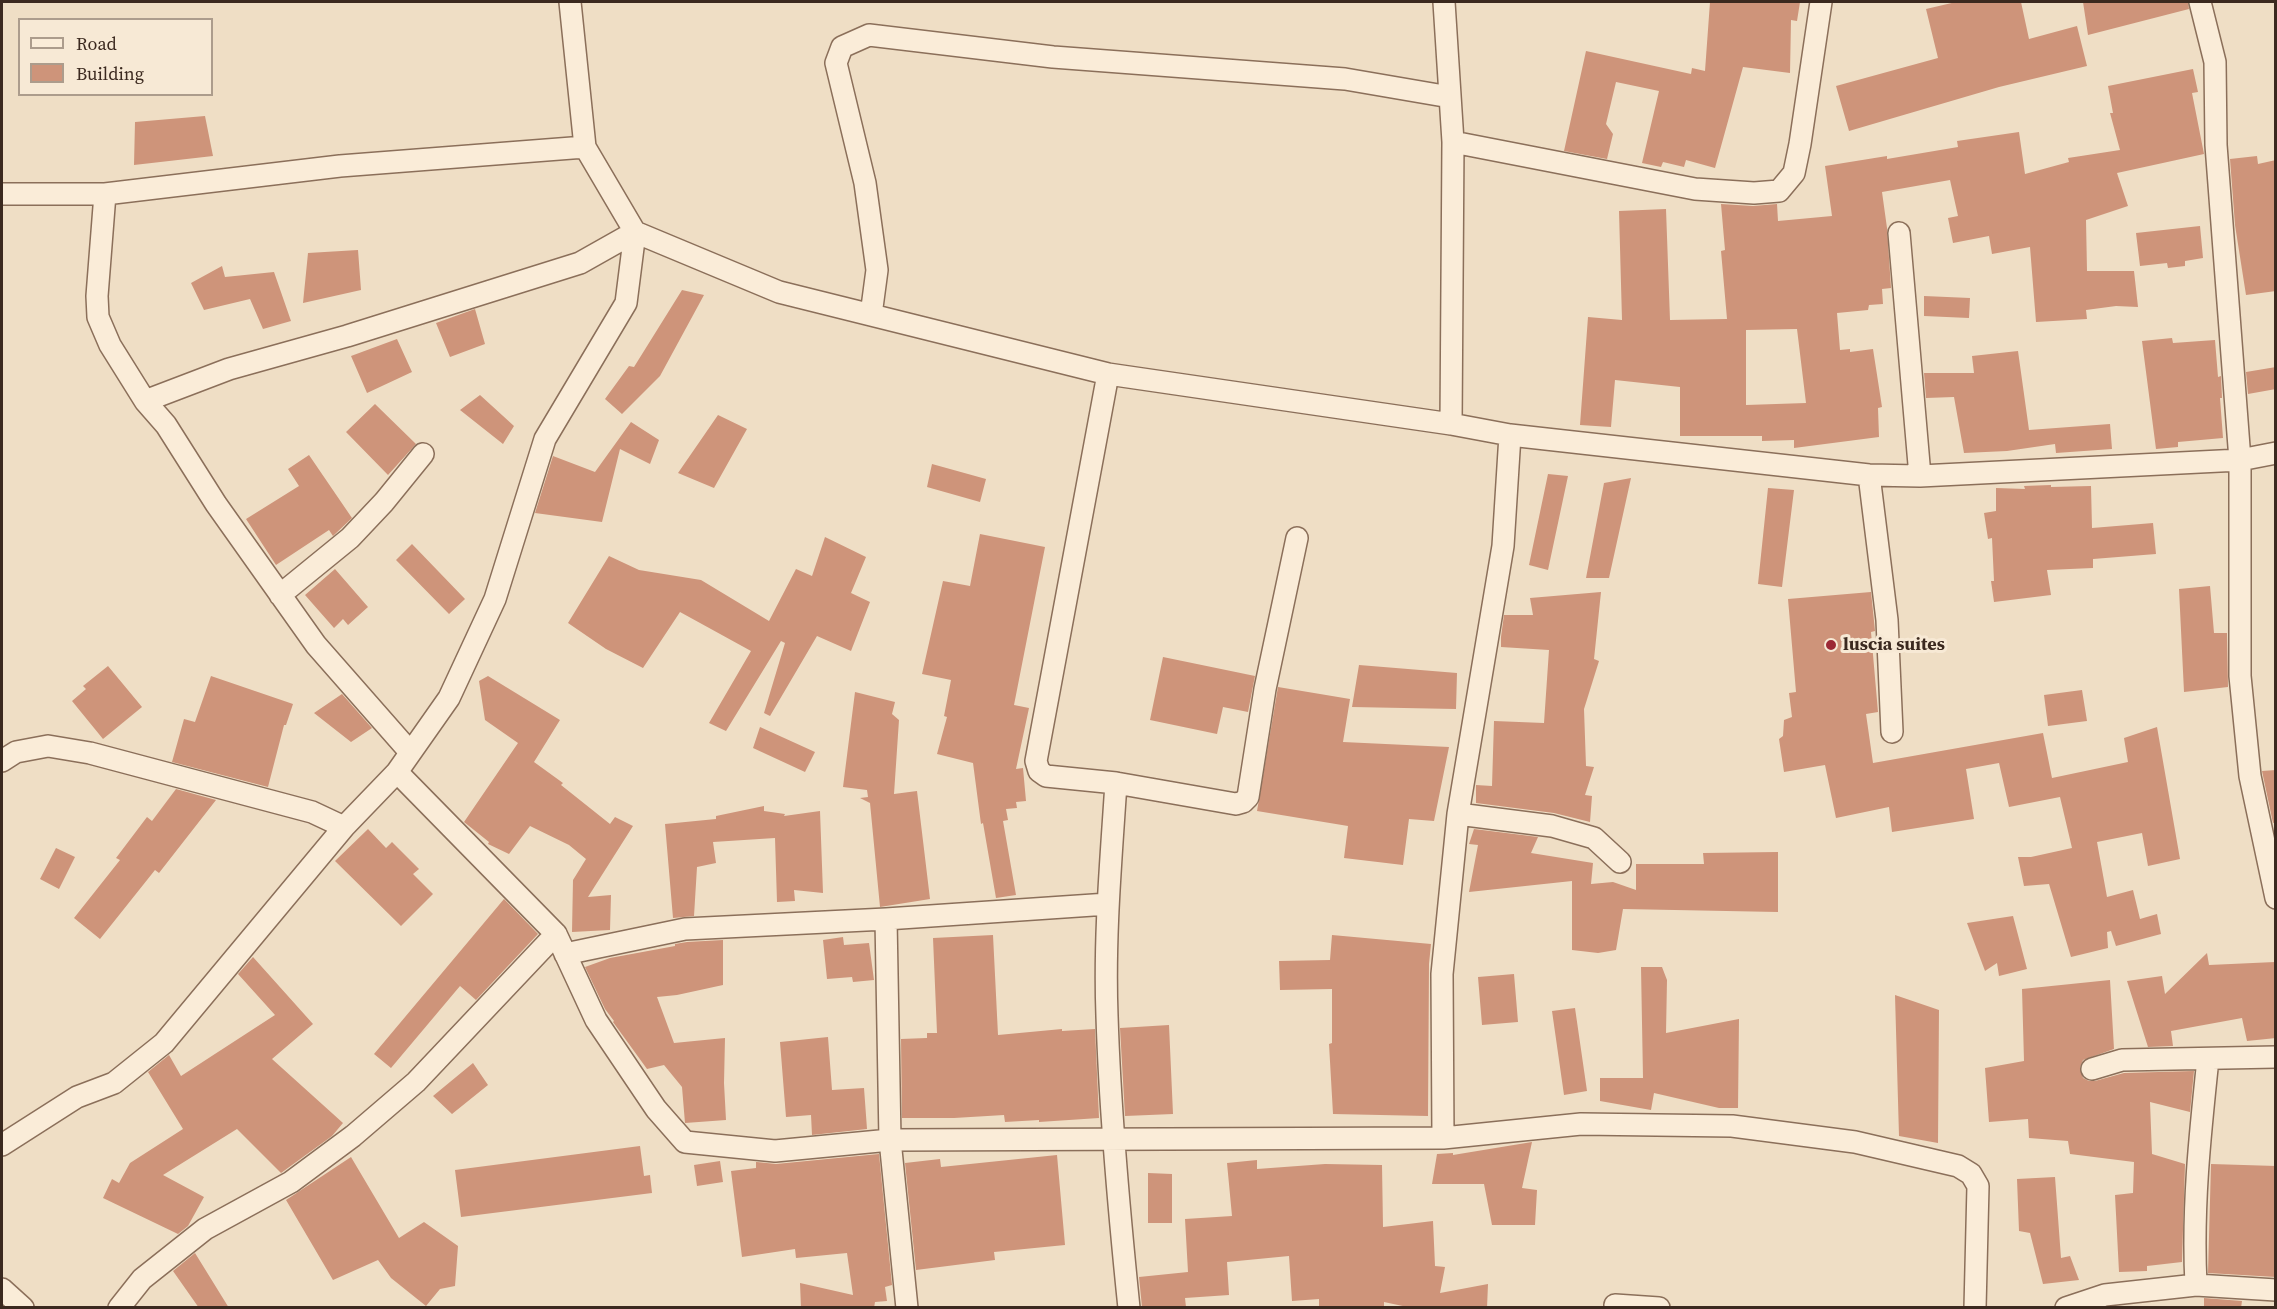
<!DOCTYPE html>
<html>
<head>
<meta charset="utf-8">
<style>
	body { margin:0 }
	#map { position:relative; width:2277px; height:1309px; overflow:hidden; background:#efdec5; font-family:"Source Serif 4",serif }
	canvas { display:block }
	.frame { position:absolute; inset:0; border:3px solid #3b291f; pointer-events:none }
	.legend { position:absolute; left:18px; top:18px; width:195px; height:78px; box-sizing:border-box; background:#f7e9d5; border:2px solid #ac9c8c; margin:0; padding:8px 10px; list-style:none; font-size:18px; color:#3b291f }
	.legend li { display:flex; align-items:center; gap:12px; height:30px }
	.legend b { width:30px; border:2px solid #ac9c8c }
</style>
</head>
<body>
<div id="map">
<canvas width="2277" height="1309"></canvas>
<div class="frame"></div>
<ul class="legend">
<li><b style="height:8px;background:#faecd8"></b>Road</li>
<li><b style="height:16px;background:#ce947a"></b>Building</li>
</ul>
</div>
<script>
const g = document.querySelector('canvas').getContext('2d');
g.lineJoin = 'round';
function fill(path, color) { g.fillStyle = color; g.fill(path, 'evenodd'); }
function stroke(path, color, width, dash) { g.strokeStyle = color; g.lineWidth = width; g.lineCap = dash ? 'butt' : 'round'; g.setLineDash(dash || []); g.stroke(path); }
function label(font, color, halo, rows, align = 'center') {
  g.font = font + ' "Source Serif 4",serif'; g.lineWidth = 6; g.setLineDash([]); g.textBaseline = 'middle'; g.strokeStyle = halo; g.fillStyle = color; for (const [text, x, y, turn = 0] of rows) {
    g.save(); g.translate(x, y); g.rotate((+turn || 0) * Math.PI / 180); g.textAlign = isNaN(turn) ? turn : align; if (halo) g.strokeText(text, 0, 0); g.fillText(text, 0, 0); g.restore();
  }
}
fill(new Path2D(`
	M 1710,2 L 1800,2 L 1797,21 L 1791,20 L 1790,73 L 1743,67 L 1715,168 L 1686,160 L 1684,167 L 1663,162 L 1661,167 L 1642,163 L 1659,91 L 1616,82 L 1606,124 L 1613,134 L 1607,159 L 1564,151 L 1586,51 L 1691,74 L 1692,68 L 1705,71 Z
	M 1956,2 L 2021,2 L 2029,39 L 2077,26 L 2087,66 L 1999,87 L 1849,131 L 1836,86 L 1938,58 L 1926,9 Z
	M 2083,2 L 2188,2 L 2189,9 L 2088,35 Z
	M 2193,69 L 2198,92 L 2192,93 L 2204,154 L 2117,173 L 2128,206 L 2086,220 L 2087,271 L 2134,271 L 2138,307 L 2116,306 L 2086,310 L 2087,319 L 2036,322 L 2030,247 L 1992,254 L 1989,236 L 1953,243 L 1948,218 L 1958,216 L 1950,180 L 1882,192 L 1887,228 L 1891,288 L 1882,289 L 1883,304 L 1869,305 L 1868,310 L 1837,313 L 1840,350 L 1850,349 L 1850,352 L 1873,349 L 1882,407 L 1878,408 L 1879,437 L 1794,448 L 1794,440 L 1762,441 L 1762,436 L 1680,436 L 1680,387 L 1615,380 L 1611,427 L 1580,425 L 1588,317 L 1622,320 L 1619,211 L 1666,209 L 1670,320 L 1727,319 L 1721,251 L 1725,250 L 1721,204 L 1753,206 L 1777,204 L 1778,221 L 1832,216 L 1825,166 L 1887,156 L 1887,159 L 1958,147 L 1957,141 L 2019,132 L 2025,174 L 2069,162 L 2068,158 L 2120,150 L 2110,113 L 2113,113 L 2108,86 ZM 1797,329 L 1806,403 L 1746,405 L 1746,330 Z
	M 205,116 L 213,156 L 134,165 L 135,122 Z
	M 2257,156 L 2258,164 L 2276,160 L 2276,291 L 2246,295 L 2235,225 L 2230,159 Z
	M 2200,226 L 2203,258 L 2185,261 L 2185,266 L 2168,268 L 2167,263 L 2140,266 L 2136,233 Z
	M 358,250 L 361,290 L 303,303 L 308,253 Z
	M 222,266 L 225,277 L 274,272 L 291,321 L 263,329 L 250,299 L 204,310 L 191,283 Z
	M 682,290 L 704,295 L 660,376 L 622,414 L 605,399 L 629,366 L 634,367 Z
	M 1924,296 L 1970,298 L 1969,318 L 1924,316 Z
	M 475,309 L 485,344 L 450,357 L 436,323 Z
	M 2172,338 L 2173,343 L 2215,340 L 2218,377 L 2221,376 L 2222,398 L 2220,398 L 2223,438 L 2178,442 L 2178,447 L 2156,449 L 2142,341 Z
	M 397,339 L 412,372 L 367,393 L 351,356 Z
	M 2018,351 L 2029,430 L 2110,424 L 2112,449 L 2056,453 L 2055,444 L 2007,451 L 1964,453 L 1954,397 L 1926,398 L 1924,373 L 1974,373 L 1972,356 Z
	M 2276,367 L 2276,389 L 2248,394 L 2246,372 Z
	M 480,395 L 514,426 L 503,444 L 460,410 Z
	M 375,404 L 416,444 L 388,475 L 346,432 Z
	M 718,415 L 747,429 L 714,488 L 678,473 Z
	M 631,422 L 659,440 L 650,464 L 620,449 L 602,522 L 535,513 L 553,456 L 595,472 Z
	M 309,455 L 352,518 L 333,536 L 329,530 L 276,565 L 246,519 L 299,486 L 288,469 Z
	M 932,464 L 986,479 L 980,502 L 927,487 Z
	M 1548,474 L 1568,476 L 1548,570 L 1529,565 Z
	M 1631,478 L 1609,578 L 1586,578 L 1604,483 Z
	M 2051,485 L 2051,487 L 2091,486 L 2092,528 L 2153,523 L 2156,554 L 2093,559 L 2093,568 L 2047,570 L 2051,595 L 1994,602 L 1991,581 L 1994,581 L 1992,538 L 1988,539 L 1984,513 L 1996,511 L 1996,488 L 2025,489 L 2024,486 Z
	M 1768,488 L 1794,490 L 1782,587 L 1758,584 Z
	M 980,534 L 1045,547 L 1014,705 L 1029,708 L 1016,769 L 1023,768 L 1026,801 L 1016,802 L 1017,808 L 1006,809 L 1008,820 L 1003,821 L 1016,895 L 996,898 L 983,823 L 981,824 L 973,763 L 937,754 L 947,717 L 944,716 L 951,680 L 922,674 L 943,581 L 970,586 Z
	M 825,537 L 866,557 L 851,593 L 870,602 L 851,651 L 817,636 L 770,716 L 764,713 L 785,643 L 781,641 L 726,731 L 709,723 L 751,651 L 680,612 L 643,668 L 606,649 L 568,623 L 609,556 L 639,570 L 701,580 L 769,621 L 796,569 L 812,576 Z
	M 412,544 L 465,599 L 449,614 L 396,560 Z
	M 335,569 L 368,607 L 348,625 L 343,619 L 334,628 L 305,595 Z
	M 2210,586 L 2214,633 L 2227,633 L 2228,687 L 2184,692 L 2179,589 Z
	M 1601,592 L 1594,659 L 1599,661 L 1584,709 L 1586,766 L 1594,767 L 1585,795 L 1592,796 L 1590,822 L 1554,813 L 1476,803 L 1476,785 L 1492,786 L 1494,721 L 1544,723 L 1549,650 L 1501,647 L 1501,637 L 1504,615 L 1533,615 L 1530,598 Z
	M 1871,592 L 1874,621 L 1875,631 L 1871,632 L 1878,712 L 1866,714 L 1873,763 L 2043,733 L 2052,778 L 2128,762 L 2124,738 L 2157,727 L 2180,859 L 2148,866 L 2142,833 L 2097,842 L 2107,897 L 2133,890 L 2140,919 L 2157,914 L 2161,934 L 2116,946 L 2111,931 L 2107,932 L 2108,948 L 2071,957 L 2049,884 L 2024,886 L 2018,857 L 2031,857 L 2072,848 L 2060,797 L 2009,807 L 1999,763 L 1966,769 L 1974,819 L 1892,832 L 1889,807 L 1836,818 L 1825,765 L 1784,772 L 1779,739 L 1783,736 L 1784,720 L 1792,717 L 1789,693 L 1796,692 L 1788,599 Z
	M 1163,657 L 1255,676 L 1248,712 L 1223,707 L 1217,734 L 1150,720 Z
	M 1359,665 L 1457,673 L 1456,709 L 1352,707 Z
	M 108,666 L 142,707 L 103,739 L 72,701 L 86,689 L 83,686 Z
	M 211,676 L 293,704 L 286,725 L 284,725 L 268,787 L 172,762 L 184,719 L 195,722 Z
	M 488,676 L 560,720 L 534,762 L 563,783 L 561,785 L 610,824 L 615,817 L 633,826 L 588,897 L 611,895 L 610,930 L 572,932 L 573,880 L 586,859 L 569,845 L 530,826 L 509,854 L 488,844 L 489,842 L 464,822 L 518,743 L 485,720 L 479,681 Z
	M 1278,687 L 1350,699 L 1343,742 L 1449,747 L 1434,821 L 1409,819 L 1403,865 L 1344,858 L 1348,826 L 1257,811 Z
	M 2082,690 L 2087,721 L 2048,726 L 2044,695 Z
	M 855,692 L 895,702 L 892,714 L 899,720 L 894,794 L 917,791 L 930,899 L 880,907 L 870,803 L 860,798 L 868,797 L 867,790 L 843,787 Z
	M 342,694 L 372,728 L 351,742 L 314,713 Z
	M 760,727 L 815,752 L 805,772 L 753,748 Z
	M 2276,770 L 2276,822 L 2273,823 L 2262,771 Z
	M 176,789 L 216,800 L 159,873 L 155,870 L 100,939 L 74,918 L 120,860 L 116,858 L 147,817 L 152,821 Z
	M 764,806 L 764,811 L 785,814 L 784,816 L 820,811 L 823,893 L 794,890 L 795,901 L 777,902 L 775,838 L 713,842 L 716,863 L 697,867 L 694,916 L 673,918 L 665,824 L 716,819 L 716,816 Z
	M 368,829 L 386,848 L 392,842 L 419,869 L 413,874 L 433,894 L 401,926 L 335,861 Z
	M 1474,829 L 1538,837 L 1531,853 L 1593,863 L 1591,884 L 1613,882 L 1636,890 L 1636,864 L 1704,864 L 1703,853 L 1778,852 L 1778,912 L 1623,909 L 1616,950 L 1598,953 L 1572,950 L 1572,881 L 1469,892 L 1478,845 L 1469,844 Z
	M 56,848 L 75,857 L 59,889 L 40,879 Z
	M 504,899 L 538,934 L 476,1000 L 460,986 L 391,1068 L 374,1054 Z
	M 2013,916 L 2027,969 L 1999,976 L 1997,963 L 1985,971 L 1967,923 Z
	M 993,935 L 998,1035 L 1062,1029 L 1062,1031 L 1095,1029 L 1099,1118 L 1039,1122 L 1039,1120 L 1005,1122 L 1004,1115 L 954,1118 L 902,1118 L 901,1039 L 927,1038 L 927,1033 L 937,1033 L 933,938 Z
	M 1332,935 L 1431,944 L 1429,964 L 1428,1116 L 1333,1114 L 1329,1044 L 1332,1043 L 1332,989 L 1280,990 L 1279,961 L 1330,960 Z
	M 843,937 L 844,945 L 869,943 L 874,980 L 853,982 L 852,977 L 827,979 L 823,940 Z
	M 723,940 L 723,985 L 677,995 L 657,997 L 674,1043 L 725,1038 L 724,1083 L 726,1120 L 685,1123 L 682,1087 L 664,1065 L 647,1069 L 613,1022 L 614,1021 L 605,1009 L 585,967 L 610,958 L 675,946 L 675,944 L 687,942 Z
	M 2207,953 L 2209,965 L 2275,962 L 2276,1038 L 2247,1041 L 2242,1018 L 2171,1031 L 2173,1046 L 2148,1047 L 2127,981 L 2162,976 L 2165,994 Z
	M 253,957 L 313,1024 L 272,1059 L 343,1123 L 332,1136 L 281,1173 L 237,1129 L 163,1175 L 204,1197 L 188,1226 L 178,1234 L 103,1198 L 112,1179 L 119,1183 L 130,1163 L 183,1129 L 148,1072 L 169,1055 L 181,1076 L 275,1015 L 238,974 Z
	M 1641,967 L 1662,967 L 1667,980 L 1666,1033 L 1739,1019 L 1738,1108 L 1719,1108 L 1654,1093 L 1651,1110 L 1600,1101 L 1600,1078 L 1643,1078 Z
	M 1514,974 L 1518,1022 L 1482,1025 L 1478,977 Z
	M 2110,980 L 2114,1049 L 2083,1060 L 2080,1067 L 2083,1078 L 2089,1081 L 2095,1081 L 2124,1073 L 2194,1071 L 2190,1112 L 2150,1102 L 2152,1154 L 2185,1164 L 2182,1262 L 2147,1266 L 2147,1271 L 2119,1272 L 2115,1195 L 2133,1193 L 2134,1162 L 2070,1154 L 2068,1141 L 2029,1138 L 2028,1119 L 1989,1122 L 1985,1068 L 2024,1061 L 2022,989 Z
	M 1895,995 L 1939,1010 L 1938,1143 L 1899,1136 Z
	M 1575,1008 L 1587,1091 L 1564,1095 L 1552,1011 Z
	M 1169,1025 L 1173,1114 L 1125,1116 L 1120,1028 Z
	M 828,1037 L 832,1090 L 864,1088 L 867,1129 L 812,1135 L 811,1115 L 786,1117 L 780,1042 Z
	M 473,1063 L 488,1085 L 452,1114 L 433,1096 Z
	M 1532,1142 L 1522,1188 L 1537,1190 L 1535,1225 L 1492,1225 L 1484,1184 L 1432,1184 L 1437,1154 L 1453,1153 L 1453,1155 Z
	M 640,1146 L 644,1176 L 650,1175 L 652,1193 L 461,1217 L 455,1170 Z
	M 879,1154 L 892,1285 L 885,1287 L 887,1301 L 875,1302 L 874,1308 L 801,1308 L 800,1283 L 853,1295 L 847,1253 L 796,1258 L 795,1249 L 742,1257 L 731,1171 L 756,1168 L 756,1162 L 757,1162 L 776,1164 Z
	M 1057,1155 L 1065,1245 L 994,1252 L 995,1260 L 916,1270 L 905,1163 L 940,1159 L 941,1167 Z
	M 351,1157 L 399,1238 L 424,1222 L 458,1246 L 455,1286 L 440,1289 L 426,1306 L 391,1278 L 378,1260 L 333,1280 L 286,1200 Z
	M 1257,1160 L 1257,1169 L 1325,1164 L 1382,1165 L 1383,1227 L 1433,1221 L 1435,1266 L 1445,1267 L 1440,1293 L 1488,1284 L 1487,1308 L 1412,1308 L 1384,1302 L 1384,1308 L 1319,1308 L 1319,1299 L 1292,1301 L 1289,1256 L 1227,1262 L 1229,1295 L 1185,1298 L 1186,1307 L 1142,1307 L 1139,1277 L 1188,1272 L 1185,1219 L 1232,1216 L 1227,1163 Z
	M 720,1161 L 723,1182 L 697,1186 L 694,1165 Z
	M 2211,1164 L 2276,1166 L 2276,1277 L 2208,1273 Z
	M 1148,1173 L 1172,1174 L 1172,1223 L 1148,1223 Z
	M 2055,1177 L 2061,1258 L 2070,1256 L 2079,1280 L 2043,1284 L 2030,1233 L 2019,1231 L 2017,1179 Z
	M 195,1253 L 229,1308 L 199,1308 L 173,1271 Z
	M 2204,1298 L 2242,1301 L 2241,1308 L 2204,1308 Z`), '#ce947a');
const minor = new Path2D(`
	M 570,2 L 585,147 L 635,232 L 779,292 L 1108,374 L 1451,424 L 1510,435 L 1869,475 L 1920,476 L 2240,460 L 2276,453
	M 1444,2 L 1453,142 L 1451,424
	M 2200,2 L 2215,62 L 2216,145 L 2240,460 L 2240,676 L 2250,776 L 2276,898
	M 1453,142 L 1695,189 L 1754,193 L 1779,191 L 1794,173 L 1800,144 L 1821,2
	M 2,194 L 105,194 L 340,166 L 585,147
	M 105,194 L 97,296 L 98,317 L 110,345 L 145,401 L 166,425 L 216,504 L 316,645 L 410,752
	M 1899,233 L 1920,476
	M 871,315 L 877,270 L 865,183 L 836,63 L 842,47 L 869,35 L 1053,57 L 1345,79 L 1450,97
	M 1108,374 L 1036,761 L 1039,771 L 1046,776 L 1116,783 L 1236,804 L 1243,802 L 1248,797 L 1265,689 L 1297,538
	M 145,401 L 229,369 L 347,336 L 580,263 L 635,232
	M 1869,475 L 1887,620 L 1892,732
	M 280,595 L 350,538 L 384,502 L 423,454
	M 2,761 L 16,752 L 48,746 L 90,753 L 312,812 L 344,827 L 397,772 L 449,698 L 495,599 L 545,439 L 626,303 L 635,232
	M 397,772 L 556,934 L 596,1020 L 656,1109 L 685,1142 L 775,1151 L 890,1140 L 1443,1138 L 1581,1124 L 1732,1126 L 1855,1142 L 1958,1166 L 1971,1174 L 1978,1186 L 1975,1308
	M 1116,783 C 1111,860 1104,938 1107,1016 C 1110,1113 1119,1211 1129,1308
	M 1458,814 L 1552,826 L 1594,838 L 1620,862
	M 886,919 L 890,1140 L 907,1308
	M 565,954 L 685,929 L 886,919 L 1108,904
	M 2092,1069 L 2122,1060 L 2276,1057
	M 1443,1138 L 1442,974 L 1458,814 L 1503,546 L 1510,435
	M 2,1145 L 77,1097 L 114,1083 L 164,1043 L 344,827
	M 2196,1285 C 2192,1209 2200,1134 2208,1059
	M 2,1289 L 23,1308
	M 1615,1305 L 1659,1308
	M 119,1308 L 142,1279 L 205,1229 L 291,1182 L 353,1136 L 416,1082 L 556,934
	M 2066,1308 L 2105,1295 L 2196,1285 L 2276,1290`);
stroke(minor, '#8b6f5a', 24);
stroke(minor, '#faecd8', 21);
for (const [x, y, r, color] of [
	[1831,645,6,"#9c2935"]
]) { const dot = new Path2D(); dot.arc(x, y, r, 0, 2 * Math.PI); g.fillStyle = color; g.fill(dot); stroke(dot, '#f7e9d5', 2); }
label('bold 18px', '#3b291f', '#f7e9d5', [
	["luscia suites",1843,645]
], 'left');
</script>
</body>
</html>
